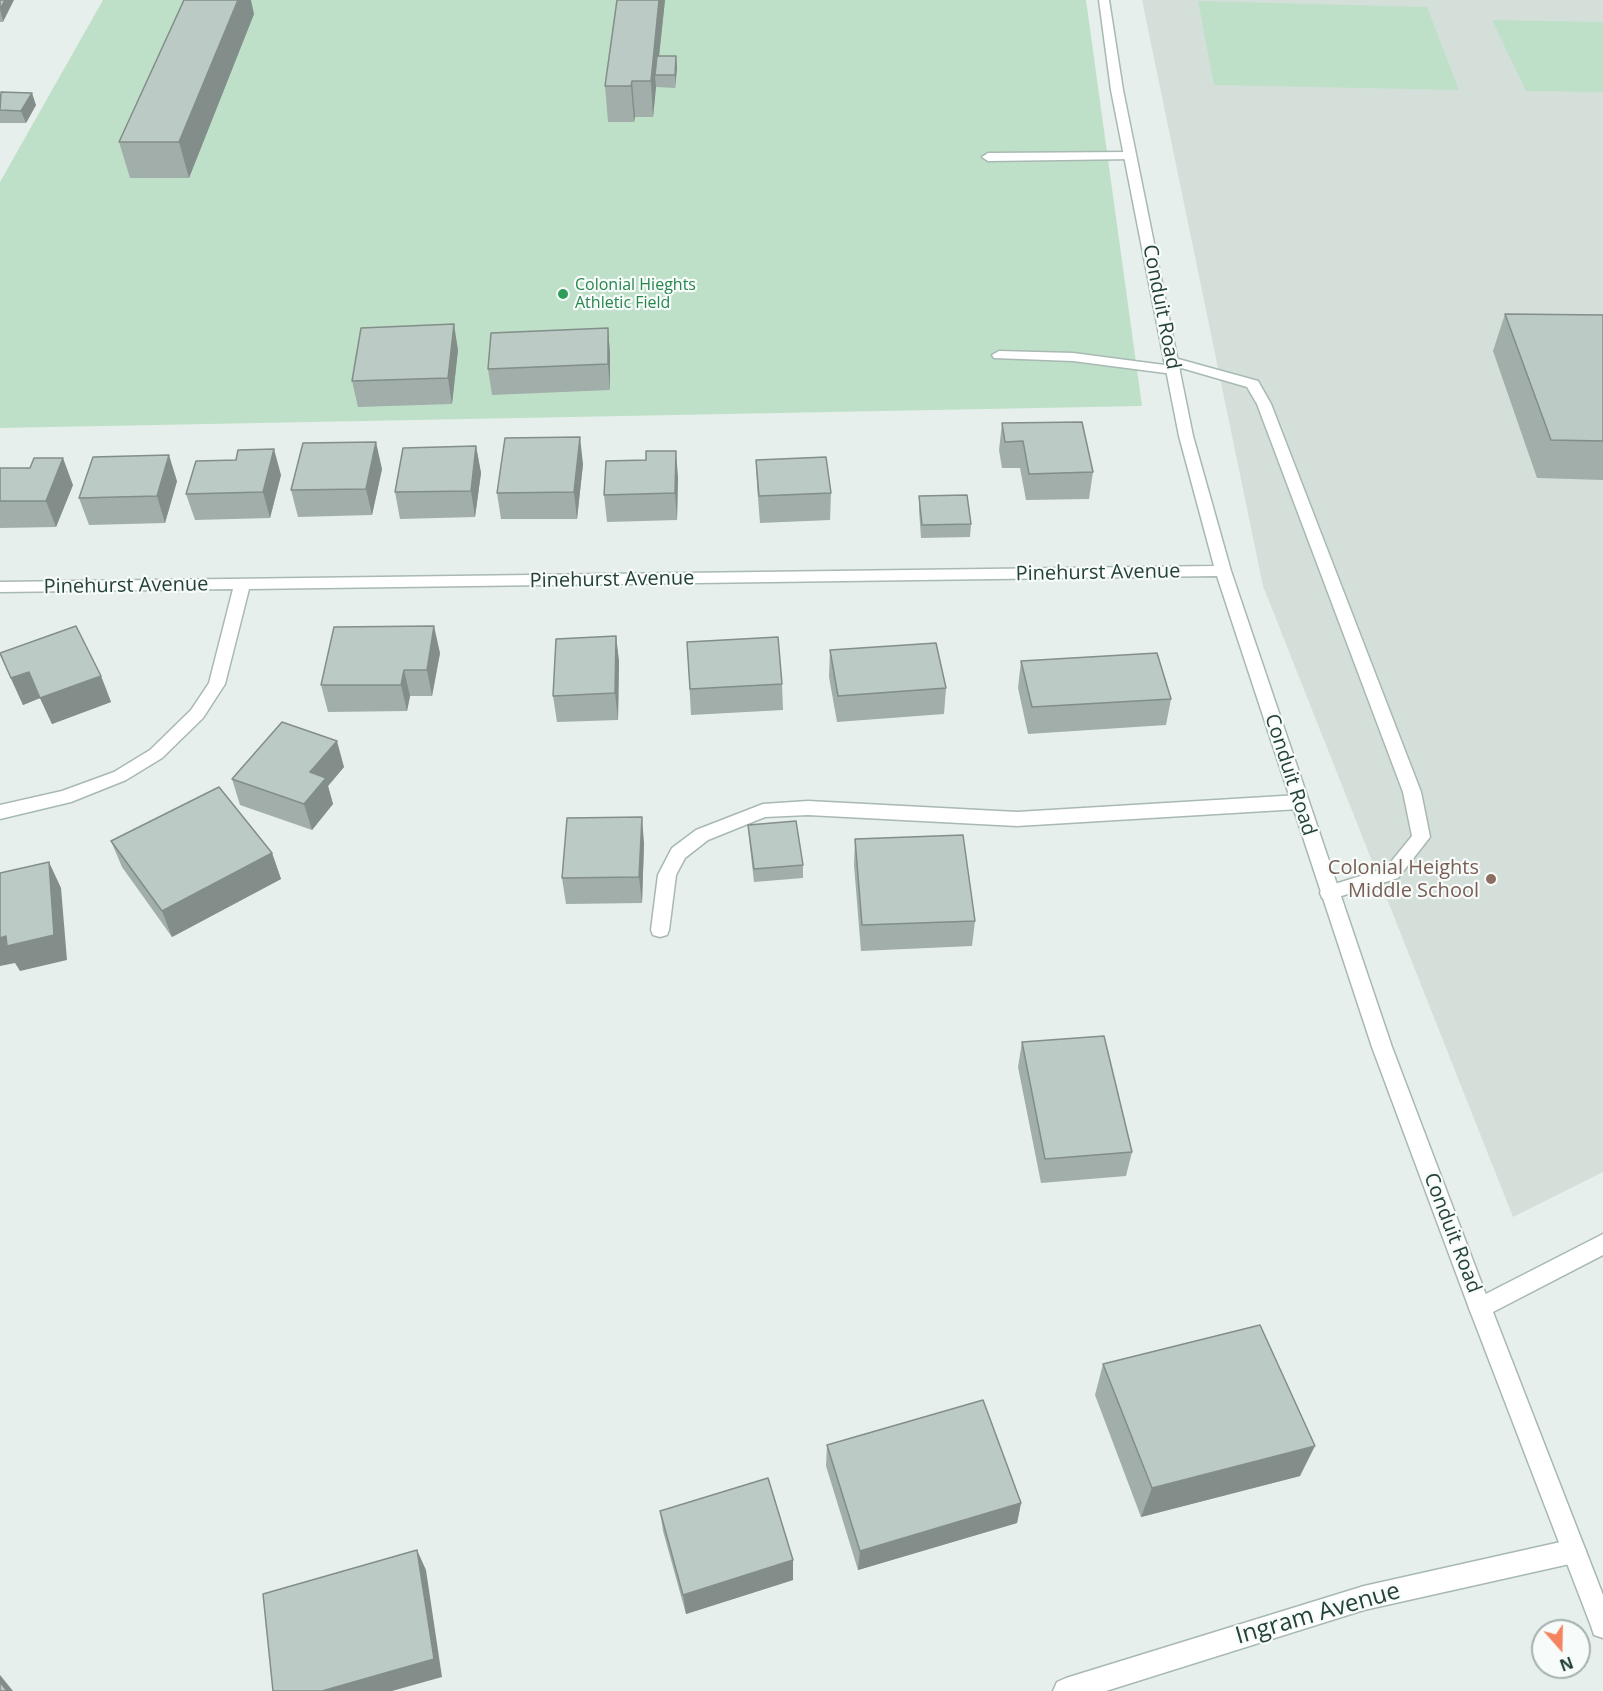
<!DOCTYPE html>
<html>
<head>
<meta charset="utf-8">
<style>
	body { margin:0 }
	#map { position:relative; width:1603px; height:1691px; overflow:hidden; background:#e6efeb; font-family:"Open Sans",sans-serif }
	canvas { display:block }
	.north { position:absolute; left:1531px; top:1619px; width:60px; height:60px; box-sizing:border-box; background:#f7fbf9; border:2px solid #a3b1ad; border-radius:50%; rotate:160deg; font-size:16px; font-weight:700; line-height:24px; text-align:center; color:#24423a }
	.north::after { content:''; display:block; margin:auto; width:21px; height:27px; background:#f4845f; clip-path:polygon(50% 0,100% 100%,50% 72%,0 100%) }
</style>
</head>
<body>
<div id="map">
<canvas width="1603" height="1691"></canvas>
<div class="north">N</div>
</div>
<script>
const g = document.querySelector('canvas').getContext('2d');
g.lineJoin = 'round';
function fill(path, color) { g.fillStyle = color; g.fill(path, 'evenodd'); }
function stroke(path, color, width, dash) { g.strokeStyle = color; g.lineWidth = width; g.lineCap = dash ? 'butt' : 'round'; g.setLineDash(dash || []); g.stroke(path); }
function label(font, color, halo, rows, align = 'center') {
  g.font = font + ' "Open Sans",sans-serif'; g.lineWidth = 4.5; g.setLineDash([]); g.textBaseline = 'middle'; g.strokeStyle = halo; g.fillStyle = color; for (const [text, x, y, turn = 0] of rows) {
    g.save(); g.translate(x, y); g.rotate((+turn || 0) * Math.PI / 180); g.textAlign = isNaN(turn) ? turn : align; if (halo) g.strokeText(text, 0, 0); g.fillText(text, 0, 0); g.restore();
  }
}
fill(new Path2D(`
	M 1142,0 L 1603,0 L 1603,1172 L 1513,1217 L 1263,586 Z`), '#d4dfda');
fill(new Path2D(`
	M 103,0 L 1086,0 L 1142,406 L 0,428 L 0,182 Z
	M 1198,1 L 1427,7 L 1459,90 L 1214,85 Z
	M 1492,20 L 1603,22 L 1603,92 L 1526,91 Z`), '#bfe0c8');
const service = new Path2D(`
	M 1130,152 L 1134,153 L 1134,159 L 988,161 L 982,157 L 988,153 Z
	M 999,351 L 1073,353 L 1172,366 L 1164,361 L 1171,357 L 1258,381 L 1271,404 L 1421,792 L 1430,837 L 1398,878 L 1329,900 L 1322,898 L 1320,893 L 1322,888 L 1386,868 L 1412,836 L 1403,792 L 1257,404 L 1247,387 L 1178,367 L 1180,370 L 1178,373 L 1173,374 L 1073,361 L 994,358 L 992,355 Z
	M 1299,795 L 1305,797 L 1308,802 L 1305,807 L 1299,809 L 1017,826 L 808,815 L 765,817 L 708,840 L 685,858 L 676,875 L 669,930 L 667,935 L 660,937 L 653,935 L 651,930 L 658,875 L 672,848 L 696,830 L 763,804 L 808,801 L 1017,812 Z`);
const minor = new Path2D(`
	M 1099,0 L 1109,0 L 1123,90 L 1193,436 L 1231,571 L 1392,1047 L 1491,1308 L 1488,1315 L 1480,1318 L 1472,1315 L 1469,1308 L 1372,1047 L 1217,576 L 249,589 L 225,684 L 203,718 L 162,758 L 126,780 L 71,802 L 0,819 L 0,805 L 62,791 L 114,772 L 150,750 L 191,710 L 209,683 L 233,589 L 0,592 L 0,582 L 1214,566 L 1179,436 L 1111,90 Z
	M 1574,1539 L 1582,1543 L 1586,1551 L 1582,1559 L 1574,1563 L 1364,1610 L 1106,1691 L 1053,1691 L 1057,1682 L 1066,1678 L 1364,1586 Z`);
const tertiary = new Path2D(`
	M 1603,1234 L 1603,1255 L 1493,1312 L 1603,1595 L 1603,1638 L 1594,1635 L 1591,1626 L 1469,1308 L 1472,1301 Z`);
stroke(service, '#a8b8b2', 3);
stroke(minor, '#a8b8b2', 3);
stroke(tertiary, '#a8b8b2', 3);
fill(service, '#fff');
fill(minor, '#fff');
fill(tertiary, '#fff');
fill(new Path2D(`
	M 0,0 L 3,22 L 0,22 Z
	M 617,0 L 665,0 L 659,56 L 676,56 L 677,68 L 675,88 L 656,87 L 653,117 L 635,117 L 634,122 L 608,122 L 605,86 Z
	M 254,14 L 189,178 L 130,178 L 119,142 Z
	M 0,94 L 36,105 L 26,123 L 0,123 Z
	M 1505,314 L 1603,315 L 1603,480 L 1537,478 L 1493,351 Z
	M 608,328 L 610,354 L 610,390 L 492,395 L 488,369 Z
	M 458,350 L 452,404 L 358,407 L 352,381 Z
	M 1002,423 L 1093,472 L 1089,499 L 1026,500 L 1020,468 L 1002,468 L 999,450 Z
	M 476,446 L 481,473 L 475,517 L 400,519 L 395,492 Z
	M 756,460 L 831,493 L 830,520 L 760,523 L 757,486 Z
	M 583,464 L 577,519 L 501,519 L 497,493 Z
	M 0,468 L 30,468 L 73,485 L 56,527 L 0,528 Z
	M 382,469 L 372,515 L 298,517 L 291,490 Z
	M 281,475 L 270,518 L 195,520 L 186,494 Z
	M 678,477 L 677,520 L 607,522 L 604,495 Z
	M 177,481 L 165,523 L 89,525 L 79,498 Z
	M 919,496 L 971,524 L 970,537 L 921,538 L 919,510 Z
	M 616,636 L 619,662 L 618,720 L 557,722 L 553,696 Z
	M 687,642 L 782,684 L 783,710 L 691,715 Z
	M 830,650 L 946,688 L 944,714 L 837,722 L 829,677 Z
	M 440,653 L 432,696 L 410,696 L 407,711 L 328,712 L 321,685 Z
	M 0,655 L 101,676 L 111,702 L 52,724 L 40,698 L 23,705 Z
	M 1021,661 L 1171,699 L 1166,725 L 1028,734 L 1018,688 Z
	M 344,767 L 328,786 L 333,804 L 312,830 L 240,805 L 232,779 Z
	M 748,825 L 803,865 L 803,878 L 754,882 L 749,838 Z
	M 855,839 L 975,921 L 972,946 L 861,951 L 854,865 Z
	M 111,841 L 272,853 L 281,879 L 172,937 L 122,867 Z
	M 644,843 L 642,903 L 566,904 L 562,878 Z
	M 1022,1042 L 1132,1152 L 1126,1176 L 1041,1183 L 1018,1067 Z
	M 1103,1364 L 1300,1476 L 1141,1517 L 1095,1395 Z
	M 827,1445 L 1021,1503 L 1017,1523 L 858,1570 L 826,1466 Z
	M 660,1511 L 793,1560 L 793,1580 L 686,1614 L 663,1531 Z`), '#a1aea9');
fill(new Path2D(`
	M 5,0 L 14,0 L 3,22 L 0,9 Z
	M 238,0 L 251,0 L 254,14 L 189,178 L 179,142 Z
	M 659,0 L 665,0 L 657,75 L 655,75 L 656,87 L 653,117 L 651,81 Z
	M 676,56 L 677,68 L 675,88 L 675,75 Z
	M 632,81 L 635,117 L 634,122 L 631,86 Z
	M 32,93 L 36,105 L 26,123 L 21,111 Z
	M 454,324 L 458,350 L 452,404 L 448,378 Z
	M 608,328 L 610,354 L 610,390 L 608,364 Z
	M 580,437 L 583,464 L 577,519 L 574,492 Z
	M 376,442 L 382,469 L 372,515 L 366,489 Z
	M 476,446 L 481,473 L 475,517 L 471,491 Z
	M 274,449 L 281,475 L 270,518 L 263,492 Z
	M 676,451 L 678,477 L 677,520 L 675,493 Z
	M 169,455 L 177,481 L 165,523 L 157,496 Z
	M 63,458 L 73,485 L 56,527 L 46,501 Z
	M 434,626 L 440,653 L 432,696 L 427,670 Z
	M 616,636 L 619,662 L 618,720 L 615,693 Z
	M 404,670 L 410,696 L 407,711 L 401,685 Z
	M 29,672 L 40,698 L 23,705 L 11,678 Z
	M 101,676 L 111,702 L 52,724 L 40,698 Z
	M 337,741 L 344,767 L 328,786 L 333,804 L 312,830 L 304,804 L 310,772 Z
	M 642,817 L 644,843 L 642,903 L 639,877 Z
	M 272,853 L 281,879 L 172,937 L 162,911 Z
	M 49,862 L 61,888 L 67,960 L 20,971 L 15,963 L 0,966 L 0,938 Z
	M 1315,1446 L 1300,1476 L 1141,1517 L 1152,1488 Z
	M 1021,1503 L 1017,1523 L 858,1570 L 860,1551 Z
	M 417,1550 L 426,1570 L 442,1677 L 392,1691 L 322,1691 Z
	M 793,1560 L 793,1580 L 686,1614 L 683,1595 Z
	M 0,1675 L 13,1691 L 7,1691 L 0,1682 Z`), '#838d89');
const building = new Path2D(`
	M 0,0 L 5,0 L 0,9 Z
	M 184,0 L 238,0 L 179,142 L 119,142 Z
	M 617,0 L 659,0 L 651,81 L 632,81 L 631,86 L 605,86 Z
	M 657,56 L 676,56 L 675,75 L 655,75 Z
	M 1,92 L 32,93 L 21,111 L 0,110 Z
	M 1505,314 L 1603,315 L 1603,441 L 1551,440 Z
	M 454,324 L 448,378 L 352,381 L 361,328 Z
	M 608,328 L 608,364 L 488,369 L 491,333 Z
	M 1082,422 L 1093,472 L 1029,474 L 1023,441 L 1005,442 L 1002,423 Z
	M 580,437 L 574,492 L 497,493 L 505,438 Z
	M 376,442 L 366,489 L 291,490 L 303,443 Z
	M 476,446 L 471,491 L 395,492 L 403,448 Z
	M 274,449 L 263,492 L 186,494 L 196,461 L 236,460 L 238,450 Z
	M 646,451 L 676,451 L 675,493 L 604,495 L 606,461 L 646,460 Z
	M 169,455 L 157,496 L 79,498 L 93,457 Z
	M 826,457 L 831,493 L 759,496 L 756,460 Z
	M 34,458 L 63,458 L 46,501 L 0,501 L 0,468 L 30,468 Z
	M 967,495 L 971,524 L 922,525 L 919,496 Z
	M 76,626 L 101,676 L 40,698 L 29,672 L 11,678 L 0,653 Z
	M 434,626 L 427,670 L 404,670 L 401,685 L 321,685 L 334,627 Z
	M 616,636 L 615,693 L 553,696 L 556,639 Z
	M 778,637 L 782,684 L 690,689 L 687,642 Z
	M 936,643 L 946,688 L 838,696 L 830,650 Z
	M 1157,653 L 1171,699 L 1032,707 L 1021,661 Z
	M 282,722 L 337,741 L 310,772 L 326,778 L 304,804 L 232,779 Z
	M 219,787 L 272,853 L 162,911 L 111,841 Z
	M 642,817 L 639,877 L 562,878 L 567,818 Z
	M 796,821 L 803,865 L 754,869 L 748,825 Z
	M 963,835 L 975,921 L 862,925 L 855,839 Z
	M 49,862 L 54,935 L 7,946 L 6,936 L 0,938 L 0,873 Z
	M 1104,1036 L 1132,1152 L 1045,1159 L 1022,1042 Z
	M 1260,1325 L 1315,1446 L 1152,1488 L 1103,1364 Z
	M 983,1400 L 1021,1503 L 860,1551 L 827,1445 Z
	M 768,1478 L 793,1560 L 683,1595 L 660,1511 Z
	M 417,1550 L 434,1659 L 322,1691 L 273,1691 L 263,1594 Z
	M 0,1682 L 7,1691 L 0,1691 Z`);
fill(building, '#bbcac4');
stroke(building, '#838d89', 1.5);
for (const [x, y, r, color] of [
	[563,294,6,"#2e9e5b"],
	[1491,879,6,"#8d6e63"]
]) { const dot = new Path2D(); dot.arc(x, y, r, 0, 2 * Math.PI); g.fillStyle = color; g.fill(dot); stroke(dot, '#f7fbf9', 2); }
label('16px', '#27864d', '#f7fbf9', [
	["Colonial Hieghts",575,285],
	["Athletic Field",575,303]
], 'left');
label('20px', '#24423a', '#f7fbf9', [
	["Conduit Road",1161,307,79],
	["Pinehurst Avenue",1098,573,-1],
	["Pinehurst Avenue",612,580,-1],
	["Pinehurst Avenue",126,586,-1],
	["Conduit Road",1290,775,72],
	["Conduit Road",1452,1233,69]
]);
label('20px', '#785e54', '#f7fbf9', [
	["Colonial Heights",1479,868],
	["Middle School",1479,891]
], 'right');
label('24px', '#24423a', '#f7fbf9', [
	["Ingram Avenue",1318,1614,-16]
]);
</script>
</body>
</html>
